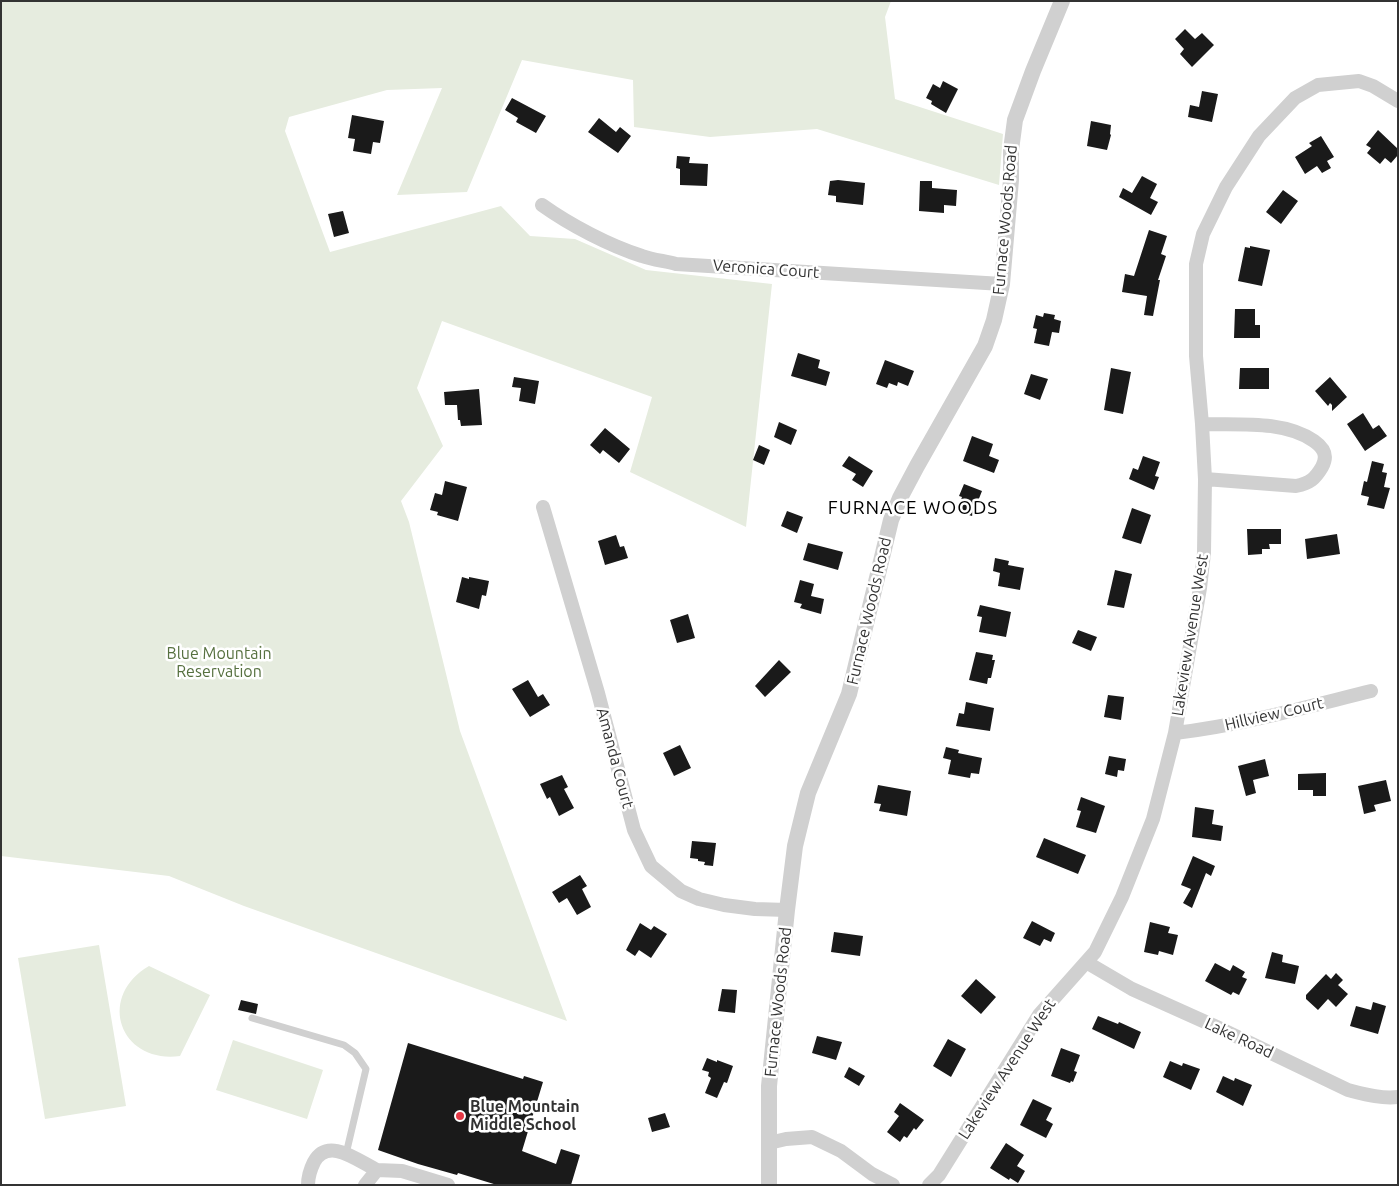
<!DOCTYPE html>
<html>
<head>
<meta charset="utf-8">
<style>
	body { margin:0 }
	#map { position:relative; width:1399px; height:1186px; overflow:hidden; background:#fff; font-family:Ubuntu,sans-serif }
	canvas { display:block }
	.frame { position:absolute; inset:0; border:2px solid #333; pointer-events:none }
</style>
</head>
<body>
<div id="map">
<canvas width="1399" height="1186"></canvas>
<div class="frame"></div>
</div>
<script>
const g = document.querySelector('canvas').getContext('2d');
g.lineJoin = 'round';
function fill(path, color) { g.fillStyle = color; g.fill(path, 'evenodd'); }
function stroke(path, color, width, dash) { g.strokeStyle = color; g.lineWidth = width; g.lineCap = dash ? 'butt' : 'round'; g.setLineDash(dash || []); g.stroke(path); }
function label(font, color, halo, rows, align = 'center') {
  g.font = font + ' Ubuntu,sans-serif'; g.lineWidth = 5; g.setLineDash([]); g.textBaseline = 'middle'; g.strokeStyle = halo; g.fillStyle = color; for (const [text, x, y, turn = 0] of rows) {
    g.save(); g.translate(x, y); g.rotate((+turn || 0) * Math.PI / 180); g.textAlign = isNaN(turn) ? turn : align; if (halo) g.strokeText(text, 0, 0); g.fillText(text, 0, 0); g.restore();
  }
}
fill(new Path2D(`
	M 1,1 L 891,1 L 885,17 L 895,99 L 1003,134 L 999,185 L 817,129 L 710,137 L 634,127 L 633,80 L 522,60 L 467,192 L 397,195 L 442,88 L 387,90 L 289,117 L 285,131 L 330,252 L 501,206 L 530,236 L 575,239 L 646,270 L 772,284 L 746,527 L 630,472 L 652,397 L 442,321 L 417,388 L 443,446 L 401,501 L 409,522 L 460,731 L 567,1021 L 244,906 L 169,876 L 1,856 Z
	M 99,945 L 126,1106 L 45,1119 L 18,958 Z
	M 149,966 L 210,995 L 180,1056 C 120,1064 96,997 149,966 Z
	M 233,1040 L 323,1070 L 307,1119 L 216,1090 Z`), '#e6ecdf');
fill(new Path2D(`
	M 1185,29 L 1195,39 L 1202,33 L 1214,45 L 1192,67 L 1180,54 L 1184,49 L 1175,39 Z
	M 943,81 L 958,89 L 946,113 L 931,104 L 932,101 L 926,98 L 933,84 L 940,88 Z
	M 1202,91 L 1218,94 L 1212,122 L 1188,117 L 1190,105 L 1199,107 Z
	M 512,98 L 546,116 L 536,133 L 516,122 L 518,118 L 505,110 Z
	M 352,115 L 384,121 L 380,143 L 373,142 L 371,154 L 353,151 L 355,139 L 348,138 Z
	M 599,118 L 616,132 L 620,127 L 631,136 L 618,153 L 588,132 Z
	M 1091,121 L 1111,125 L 1110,134 L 1111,135 L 1107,150 L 1087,146 Z
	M 1378,130 L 1398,149 L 1398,155 L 1391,163 L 1385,158 L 1380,164 L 1367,153 L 1371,148 L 1366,145 Z
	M 1321,136 L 1334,157 L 1327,161 L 1331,168 L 1322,173 L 1317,166 L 1305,174 L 1295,157 L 1312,146 L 1309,143 Z
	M 677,156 L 690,157 L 689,163 L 708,164 L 707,186 L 680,185 L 680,169 L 676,168 Z
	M 1142,176 L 1157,184 L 1150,198 L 1158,202 L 1151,215 L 1119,197 L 1123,188 L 1132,193 Z
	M 838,180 L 865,183 L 863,205 L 836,202 L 836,196 L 828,195 L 830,181 Z
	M 920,181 L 932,181 L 932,188 L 957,190 L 956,206 L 944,205 L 944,213 L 919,211 Z
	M 1283,190 L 1298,201 L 1281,224 L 1266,212 Z
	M 343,211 L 349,233 L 334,237 L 328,214 Z
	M 1149,230 L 1167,236 L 1161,254 L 1166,256 L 1158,280 L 1160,280 L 1153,316 L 1144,315 L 1147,296 L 1122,292 L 1125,274 L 1134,276 Z
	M 1250,246 L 1270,250 L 1262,286 L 1238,281 L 1245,247 L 1250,248 Z
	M 1235,309 L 1255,309 L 1255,325 L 1260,325 L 1260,338 L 1234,338 Z
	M 1044,313 L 1055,315 L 1054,319 L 1061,321 L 1059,333 L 1052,332 L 1049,346 L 1034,343 L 1037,329 L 1033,328 L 1036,315 L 1043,317 Z
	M 798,353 L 820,360 L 818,368 L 830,372 L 826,386 L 791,376 Z
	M 885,360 L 914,371 L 908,386 L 898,382 L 897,386 L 889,383 L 887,388 L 876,384 Z
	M 1111,368 L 1131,372 L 1123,414 L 1104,410 Z
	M 1240,368 L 1269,368 L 1269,389 L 1239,389 Z
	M 1031,374 L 1048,379 L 1040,400 L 1024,394 Z
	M 514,377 L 539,381 L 535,404 L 519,401 L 521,388 L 512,387 Z
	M 1330,377 L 1347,397 L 1332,411 L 1332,405 L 1330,403 L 1328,406 L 1315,391 Z
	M 479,389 L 482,425 L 461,426 L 460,420 L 458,420 L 457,405 L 445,405 L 444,392 Z
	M 1363,413 L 1373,429 L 1379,425 L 1387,436 L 1365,451 L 1347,424 Z
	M 779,422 L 797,430 L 791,445 L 774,437 Z
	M 605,428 L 630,449 L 619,463 L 603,450 L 600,454 L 590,445 Z
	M 972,436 L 993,444 L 989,456 L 999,460 L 994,473 L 963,461 Z
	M 759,445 L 770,450 L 764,465 L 753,460 Z
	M 849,456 L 873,471 L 863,487 L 852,480 L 856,474 L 842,466 Z
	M 1143,456 L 1160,462 L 1155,476 L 1159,477 L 1154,490 L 1129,479 L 1133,468 L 1138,470 Z
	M 1372,461 L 1384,464 L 1382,472 L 1387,473 L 1384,487 L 1390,488 L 1384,509 L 1367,505 L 1369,497 L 1361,495 L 1364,481 L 1367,482 Z
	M 445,481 L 467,487 L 458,521 L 437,515 L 438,512 L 430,510 L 435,493 L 442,495 Z
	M 964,484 L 982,491 L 972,516 L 957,511 L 962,497 L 959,496 Z
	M 1132,508 L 1151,515 L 1141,544 L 1122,538 Z
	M 787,511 L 803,517 L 797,533 L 781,526 Z
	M 1247,529 L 1281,529 L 1281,544 L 1269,544 L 1270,549 L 1262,549 L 1262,554 L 1248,555 Z
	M 1337,534 L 1340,554 L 1307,559 L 1305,539 Z
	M 616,535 L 620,547 L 624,546 L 628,558 L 605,565 L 598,541 Z
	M 808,543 L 843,552 L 838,570 L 803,560 Z
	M 995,558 L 1009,561 L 1008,565 L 1024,568 L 1020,590 L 998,586 L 1000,573 L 993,571 Z
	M 1115,570 L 1132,574 L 1124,608 L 1107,605 Z
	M 462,577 L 469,579 L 469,577 L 489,581 L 486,596 L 482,595 L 479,609 L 456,602 Z
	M 800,580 L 814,584 L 811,596 L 824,599 L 821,614 L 800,608 L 802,604 L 794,602 Z
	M 980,605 L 1011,612 L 1006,637 L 979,632 L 982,617 L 977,616 Z
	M 688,614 L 695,638 L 677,643 L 670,620 Z
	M 1078,630 L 1097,637 L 1091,651 L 1072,643 Z
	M 976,652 L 993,655 L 992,660 L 995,660 L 991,678 L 988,678 L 987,684 L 969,680 Z
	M 779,660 L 791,672 L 765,697 L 755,686 Z
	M 528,680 L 538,697 L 543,694 L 550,705 L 530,717 L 512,689 Z
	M 1108,695 L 1124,697 L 1121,720 L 1104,717 Z
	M 966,702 L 994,708 L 990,731 L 956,726 L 959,713 L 964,714 Z
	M 680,745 L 691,768 L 674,776 L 663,753 Z
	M 946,747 L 959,750 L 958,753 L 982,758 L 979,774 L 971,773 L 970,778 L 948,774 L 951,760 L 943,758 Z
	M 1109,756 L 1126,759 L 1124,771 L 1118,770 L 1117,777 L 1105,774 Z
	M 1265,759 L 1269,776 L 1253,780 L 1256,793 L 1246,796 L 1238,766 Z
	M 1326,773 L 1326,796 L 1313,796 L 1313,790 L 1298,790 L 1298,774 Z
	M 562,775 L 568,787 L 564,789 L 574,808 L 559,816 L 550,797 L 547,799 L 540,784 Z
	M 1386,780 L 1391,801 L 1374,805 L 1376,811 L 1364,814 L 1358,786 Z
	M 878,785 L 911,791 L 907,816 L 879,811 L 881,804 L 874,803 Z
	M 1081,797 L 1105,806 L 1096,833 L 1076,827 L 1081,811 L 1077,810 Z
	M 1195,807 L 1214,810 L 1212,824 L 1223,826 L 1221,841 L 1192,837 Z
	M 1044,838 L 1086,855 L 1078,874 L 1036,857 Z
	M 692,841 L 716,843 L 713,866 L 704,865 L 705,862 L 698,861 L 698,859 L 690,858 Z
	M 1193,856 L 1215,866 L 1211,876 L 1206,873 L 1192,908 L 1183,903 L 1191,889 L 1181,885 Z
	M 580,875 L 587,886 L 582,889 L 591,907 L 577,915 L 567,898 L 559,903 L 552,892 Z
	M 1032,921 L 1055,933 L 1051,942 L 1044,939 L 1040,946 L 1023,938 Z
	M 1150,922 L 1170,927 L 1168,933 L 1178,935 L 1173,955 L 1159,951 L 1158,955 L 1144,952 Z
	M 640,923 L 651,930 L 654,926 L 667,934 L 651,958 L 639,950 L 635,956 L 626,950 Z
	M 834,932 L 863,936 L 860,956 L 831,952 Z
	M 1272,952 L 1283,955 L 1282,962 L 1299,966 L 1295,984 L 1265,978 Z
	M 1215,963 L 1230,971 L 1233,965 L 1245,972 L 1242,977 L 1247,979 L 1239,995 L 1233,992 L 1231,995 L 1205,981 Z
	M 1336,973 L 1343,980 L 1338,985 L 1348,994 L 1336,1007 L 1328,999 L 1318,1010 L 1306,999 L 1306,995 L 1326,974 L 1331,979 Z
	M 976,979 L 996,997 L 981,1014 L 961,996 Z
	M 722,989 L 737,990 L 735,1013 L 718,1011 Z
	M 241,1000 L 258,1004 L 256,1014 L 238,1010 Z
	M 1373,1002 L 1386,1006 L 1378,1034 L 1350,1026 L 1356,1006 L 1371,1010 Z
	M 1098,1016 L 1118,1024 L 1119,1022 L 1141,1032 L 1134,1049 L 1092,1029 Z
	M 817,1036 L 842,1042 L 836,1060 L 812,1053 Z
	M 948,1039 L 966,1049 L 951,1077 L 933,1066 Z
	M 408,1043 L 523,1079 L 524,1076 L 543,1082 L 522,1151 L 556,1164 L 561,1149 L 580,1155 L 571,1185 L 497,1185 L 458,1173 L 457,1175 L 418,1164 L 378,1150 Z
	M 1061,1048 L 1080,1055 L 1074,1071 L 1077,1072 L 1073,1082 L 1071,1081 L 1070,1083 L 1051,1076 Z
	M 707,1058 L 717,1062 L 717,1060 L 733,1066 L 727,1083 L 724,1082 L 717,1098 L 705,1093 L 711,1078 L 708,1076 L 709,1072 L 702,1070 Z
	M 1170,1061 L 1182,1066 L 1183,1063 L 1200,1069 L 1191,1090 L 1163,1077 Z
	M 849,1067 L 865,1076 L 859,1086 L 844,1077 Z
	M 1223,1076 L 1234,1081 L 1235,1078 L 1252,1085 L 1243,1106 L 1216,1092 Z
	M 1033,1099 L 1052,1108 L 1046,1120 L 1053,1124 L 1046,1138 L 1020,1125 Z
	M 900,1103 L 924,1120 L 916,1130 L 914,1128 L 907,1138 L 904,1136 L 900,1142 L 887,1132 L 899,1116 L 894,1112 Z
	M 665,1113 L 670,1127 L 652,1132 L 648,1118 Z
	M 1006,1143 L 1024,1155 L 1017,1166 L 1025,1171 L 1018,1183 L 1010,1178 L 1009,1180 L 990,1168 Z`), '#1a1a1a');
stroke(new Path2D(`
	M 252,1018 L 344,1045 L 355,1053 L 366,1069 L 346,1154`), '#d0d0d0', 7);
stroke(new Path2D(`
	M 542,205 C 570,225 610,246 642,256 C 653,260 665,261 676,264 L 1002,284
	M 1202,424 C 1238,425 1284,420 1314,441 C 1324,448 1328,456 1322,467 C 1315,479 1310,483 1296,486 L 1205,479
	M 543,507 L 598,693 L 634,830 L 651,866 L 681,891 L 699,899 L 724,905 L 755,909 L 787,910
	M 1175,733 C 1242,725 1306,707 1371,691
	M 1086,962 L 1132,989 L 1221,1029 L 1348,1090 C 1364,1094 1381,1099 1398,1097
	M 769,1143 L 786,1139 L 812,1137 L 841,1151 L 872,1174 L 893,1185
	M 377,1170 L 402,1171 L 448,1185
	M 308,1185 C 308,1176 310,1170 314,1162 C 328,1136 358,1161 377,1170 L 365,1185
	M 929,1185 L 939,1175 L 1039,1015 L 1095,952 L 1122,897 L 1153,819 L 1175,733 L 1200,588 L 1204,553 L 1205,479 L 1202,424 L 1196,356 L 1196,264 L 1203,234 L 1226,187 L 1259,136 L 1295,98 L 1318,85 L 1359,81 L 1373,86 L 1398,101`), '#d0d0d0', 14);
stroke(new Path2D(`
	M 769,1185 L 769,1086 L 787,910 L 795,846 L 808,793 L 849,694 L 891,520 L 900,498 L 917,466 L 985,346 L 994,320 L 1002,284 L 1011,180 L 1011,150 L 1015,120 L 1033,71 L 1062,1`), '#d0d0d0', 16);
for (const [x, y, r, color] of [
	[460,1116,5,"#e63946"]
]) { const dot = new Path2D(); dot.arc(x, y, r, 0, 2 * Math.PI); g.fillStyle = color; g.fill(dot); stroke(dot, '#fff', 2); }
label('16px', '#333', '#fff', [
	["Furnace Woods Road",1005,220,-85],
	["Veronica Court",766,269,4],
	["Furnace Woods Road",869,611,-77],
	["Lakeview Avenue West",1190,635,-81],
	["Hillview Court",1274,714,-13],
	["Amanda Court",615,758,75],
	["Furnace Woods Road",778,1002,-84],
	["Lake Road",1239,1038,25],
	["Lakeview Avenue West",1007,1069,-57]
]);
label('16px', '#56703f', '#fff', [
	["Blue Mountain",219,654],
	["Reservation",219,672]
]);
label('bold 16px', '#333', '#fff', [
	["Blue Mountain",470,1107],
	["Middle School",470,1125]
], 'left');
g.letterSpacing = '1px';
label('19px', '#000', '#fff', [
	["FURNACE WOODS",913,508]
]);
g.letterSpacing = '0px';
</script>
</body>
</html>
